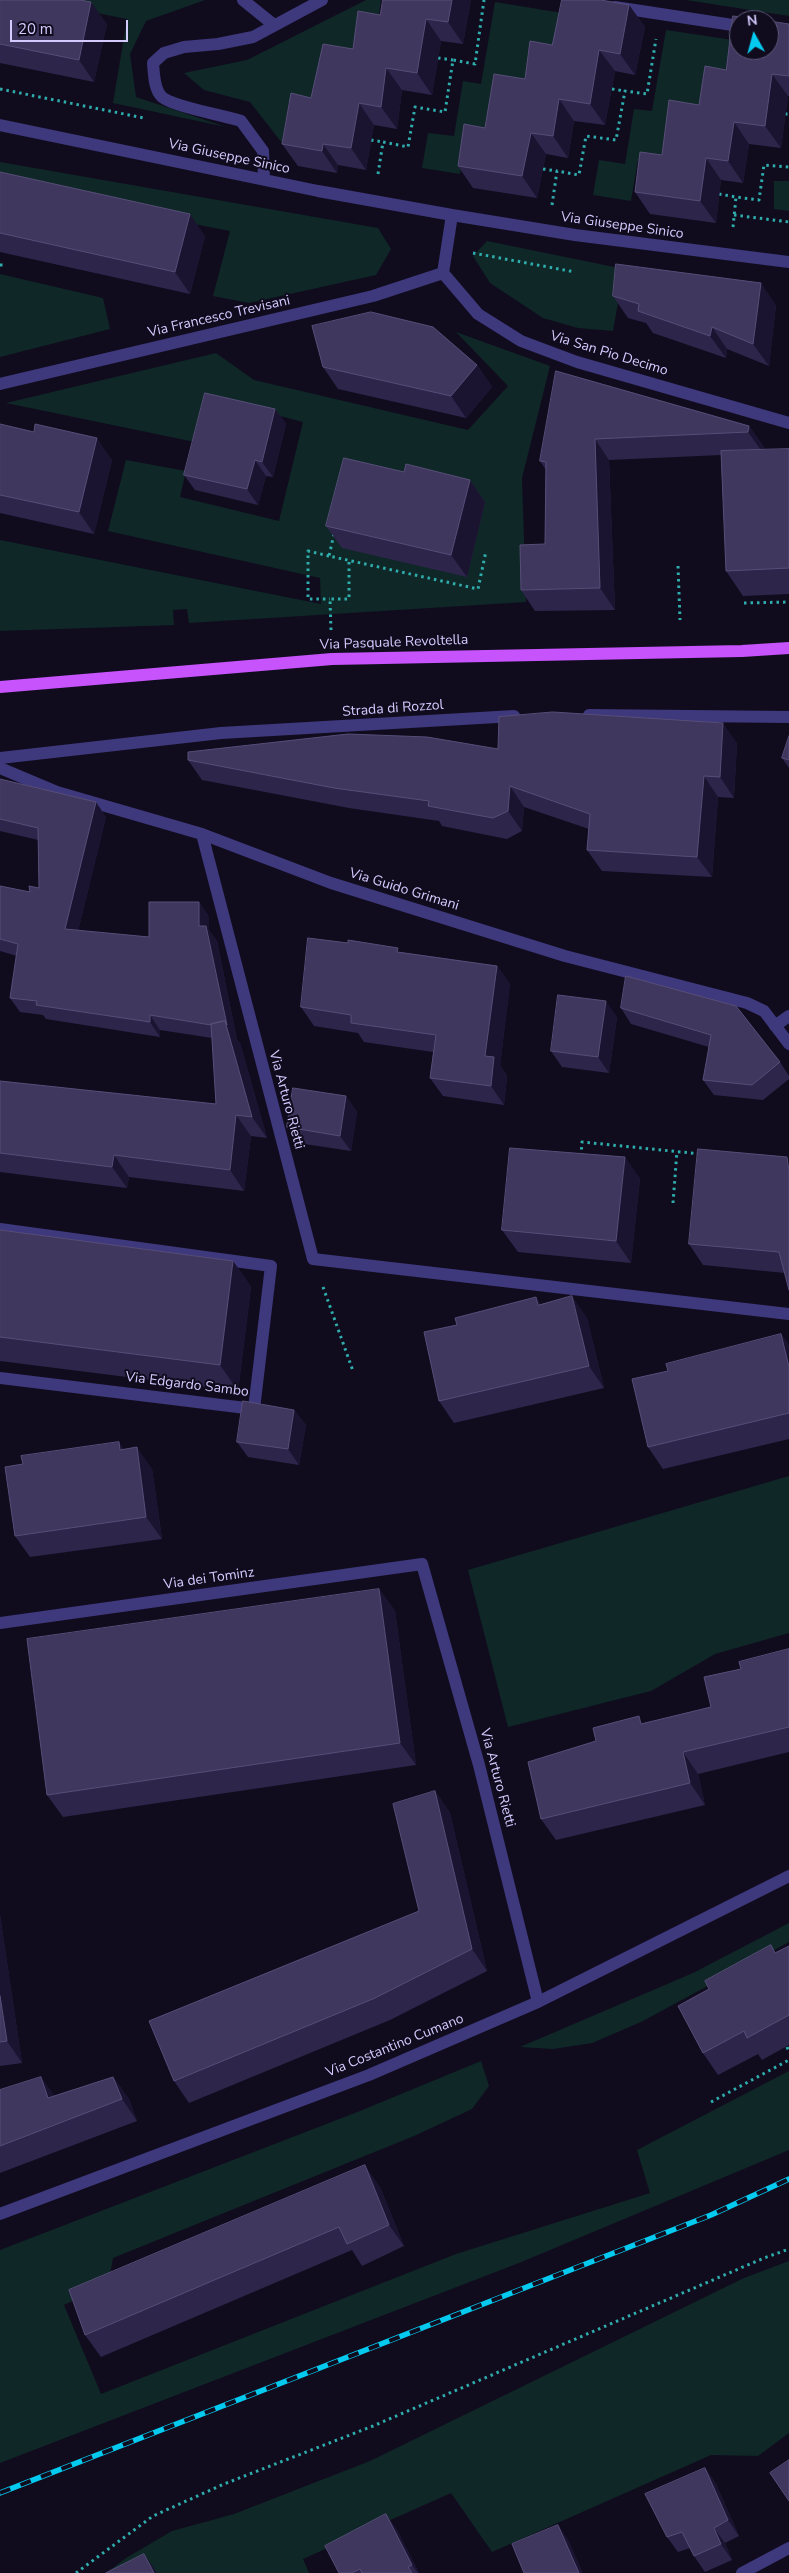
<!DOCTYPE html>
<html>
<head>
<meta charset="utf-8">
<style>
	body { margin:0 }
	#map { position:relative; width:789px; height:2573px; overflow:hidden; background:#100c1e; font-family:"Nunito Sans",sans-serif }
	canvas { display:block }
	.north { position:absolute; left:729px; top:10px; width:50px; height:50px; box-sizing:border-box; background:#100c1e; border:1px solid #5e5878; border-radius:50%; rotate:353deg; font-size:14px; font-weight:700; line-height:20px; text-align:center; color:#d3cafe }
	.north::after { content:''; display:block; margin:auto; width:18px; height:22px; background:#05caef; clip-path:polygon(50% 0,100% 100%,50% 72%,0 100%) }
	.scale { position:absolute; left:10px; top:20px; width:118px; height:22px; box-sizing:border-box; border:2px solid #d3cafe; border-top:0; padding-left:6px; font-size:15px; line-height:18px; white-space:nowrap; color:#d3cafe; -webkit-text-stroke:4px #100c1e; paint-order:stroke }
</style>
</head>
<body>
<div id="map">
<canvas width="789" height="2573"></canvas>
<div class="north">N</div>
<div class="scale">20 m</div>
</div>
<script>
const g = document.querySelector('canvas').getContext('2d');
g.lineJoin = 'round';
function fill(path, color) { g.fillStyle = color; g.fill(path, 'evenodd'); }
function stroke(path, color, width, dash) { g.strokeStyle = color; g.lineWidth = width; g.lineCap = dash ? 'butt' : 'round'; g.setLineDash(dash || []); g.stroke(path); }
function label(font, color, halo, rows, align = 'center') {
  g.font = font + ' "Nunito Sans",sans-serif'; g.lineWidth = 4; g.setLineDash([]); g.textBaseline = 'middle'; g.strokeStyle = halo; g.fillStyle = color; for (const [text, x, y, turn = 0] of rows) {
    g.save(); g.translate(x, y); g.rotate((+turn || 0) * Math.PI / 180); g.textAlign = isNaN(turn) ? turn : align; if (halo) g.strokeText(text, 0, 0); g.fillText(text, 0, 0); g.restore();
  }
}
fill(new Path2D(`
	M 31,0 L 205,0 L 146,21 L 130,54 L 136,97 L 226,127 L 113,103 L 127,19 Z
	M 366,0 L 381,0 L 378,22 L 355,58 L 314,106 L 289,102 L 282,143 L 250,102 L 204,90 L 184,73 L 247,60 Z
	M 686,0 L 789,0 L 789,16 Z
	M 495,2 L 562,13 L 555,53 L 533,89 L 492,137 L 467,133 L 460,174 L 422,168 L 428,133 L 454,136 L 463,81 L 481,84 Z
	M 666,30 L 733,40 L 727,80 L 704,117 L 662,164 L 638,160 L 631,201 L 593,195 L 599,160 L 625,164 L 634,109 L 652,111 Z
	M 0,162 L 378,228 L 391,249 L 376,275 L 249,303 L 213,296 L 230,231 L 0,186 Z
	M 774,181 L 789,181 L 789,211 L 774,209 Z
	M 487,241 L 624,269 L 613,331 L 578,328 L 543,318 L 490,283 L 473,256 Z
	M 0,274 L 103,298 L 110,329 L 0,357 Z
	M 456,332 L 550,366 L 522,478 L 526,602 L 189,623 L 187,609 L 173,610 L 174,625 L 0,631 L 0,540 L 321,604 L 320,578 L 108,531 L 126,460 L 186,471 L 180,497 L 279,521 L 303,422 L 208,397 L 195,442 L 6,403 L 216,353 L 254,380 L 468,430 L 508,386 Z
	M 789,1476 L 789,1633 L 715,1654 L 651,1691 L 508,1727 L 468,1570 Z
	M 789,1923 L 789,1942 L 641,2022 L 592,2043 L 553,2049 L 520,2047 L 693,1973 Z
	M 481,2061 L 489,2086 L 472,2109 L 414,2136 L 113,2258 L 108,2285 L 64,2305 L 101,2394 L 456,2254 L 650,2193 L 637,2150 L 789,2071 L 789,2150 L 519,2263 L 0,2463 L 0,2250 L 360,2111 Z
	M 789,2261 L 789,2433 L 758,2456 L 711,2455 L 492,2552 L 451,2493 L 303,2559 L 309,2573 L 106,2573 L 126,2558 L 172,2531 L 234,2514 L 370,2461 L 744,2278 Z`), '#0f2727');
stroke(new Path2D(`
	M 438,58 L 453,60
	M 0,89 L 144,118
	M 612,89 L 625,91
	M 785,114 L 789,114
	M 371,140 L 383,142
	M 543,169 L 557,171
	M 378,174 L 383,142 L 408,147 L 415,107 L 445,112 L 453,60 L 475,64 L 484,0
	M 719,194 L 736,197
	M 552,205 L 557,171 L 579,175 L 586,136 L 616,140 L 625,91 L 647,94 L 656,39
	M 734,215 L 789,222
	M 733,227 L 736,197 L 759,200 L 764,165 L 789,167
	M 473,253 L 575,272
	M 0,265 L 3,265
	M 334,534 L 329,556 L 478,589 L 486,551
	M 329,556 L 308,551 L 308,599 L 330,599
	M 678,566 L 680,620
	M 744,603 L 789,602
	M 331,630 L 330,599 L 349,599 L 349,560
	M 581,1156 L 582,1142 L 701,1154
	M 673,1203 L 677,1151
	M 323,1287 L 353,1371
	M 787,2047 L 789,2052
	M 711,2102 L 789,2060
	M 76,2573 L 153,2516 L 224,2484 L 373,2426 L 764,2258 L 789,2249`), '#2fadac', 3, [2.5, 4]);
stroke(new Path2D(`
	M 243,0 L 274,25
	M 615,7 L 739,26
	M 0,125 L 318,191 L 452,215
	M 264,179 L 263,151 L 241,121 C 223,115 174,107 162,97 C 154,90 154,74 153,63 L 164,53 L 184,47 L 218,44 L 253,37 L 322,0
	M 443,273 L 452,215 L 575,235 L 789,262
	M 443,273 L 478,314 L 521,341 L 577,362 L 789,423
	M 0,384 L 373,296 L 443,273
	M 589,715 L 789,717
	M 0,758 L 221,733 L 514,716
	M 0,768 L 57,792 L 202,834 L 331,883 L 565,956 L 747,1003 L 764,1011 L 789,1044
	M 202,834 L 313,1259 L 789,1314
	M 775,1026 L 789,1016
	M 0,1229 L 271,1266 L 254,1409 L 0,1378
	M 0,1623 L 422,1564 L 479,1765 L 538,2002
	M 0,2214 L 369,2075 L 538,2002 L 789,1876
	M 742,2573 L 789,2548`), '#3e387c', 12);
stroke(new Path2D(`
	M 0,687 L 332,659 L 742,651 L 789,648`), '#c653fb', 12);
const rail = new Path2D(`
	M 0,2493 L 711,2215 L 789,2179`);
stroke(rail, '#05caef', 5.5);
stroke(rail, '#100c1e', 4, [11]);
fill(new Path2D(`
	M 0,0 L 107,24 L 94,82 L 0,63 Z
	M 471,0 L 463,44 L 441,41 L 432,95 L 402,90 L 397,129 L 374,125 L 366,170 L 338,165 L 337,173 L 298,166 L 282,144 L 311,98 L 380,15 Z
	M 629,5 L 645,27 L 635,75 L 615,71 L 605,125 L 574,121 L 568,158 L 546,154 L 537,198 L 473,188 L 458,166 L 485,128 L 552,45 Z
	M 789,24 L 789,96 L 788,96 L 781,148 L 749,144 L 743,183 L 721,180 L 716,223 L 650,214 L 635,192 L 662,155 L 726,70 Z
	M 0,172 L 205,236 L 190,294 L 0,252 Z
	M 613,296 L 776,305 L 769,366 L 727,349 L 726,358 L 653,333 L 646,323 L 628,318 Z
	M 477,365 L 492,387 L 466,418 L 338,389 L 323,367 Z
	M 556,371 L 749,426 L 764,447 L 763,450 L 789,449 L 789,594 L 743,596 L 726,571 L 721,455 L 609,460 L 615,610 L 535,611 L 521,590 L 545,544 L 546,470 L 540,461 Z
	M 275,409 L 286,424 L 273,477 L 266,476 L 258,505 L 195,490 L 184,475 Z
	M 0,424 L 34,432 L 112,460 L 94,534 L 0,513 Z
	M 404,472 L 470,480 L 485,502 L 467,577 L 342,548 L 326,526 Z
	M 789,736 L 789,768 L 782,758 Z
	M 737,743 L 734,798 L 718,797 L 712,877 L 602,871 L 587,850 L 589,829 L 524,807 L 522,831 L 507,839 L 442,826 L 439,821 L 349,808 L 202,780 L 188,760 L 498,749 Z
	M 0,779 L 106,817 L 78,931 L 149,937 L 199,902 L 209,917 L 209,930 L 217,941 L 237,1040 L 240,1043 L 267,1138 L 251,1136 L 244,1191 L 129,1177 L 127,1188 L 0,1172 L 0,1081 L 216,1104 L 212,1038 L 160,1030 L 160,1037 L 46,1019 L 43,1015 L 20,1012 L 10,998 L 17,956 L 0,951 L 0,886 L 30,892 L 39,888 L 38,840 L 0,831 Z
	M 401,952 L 497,966 L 510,984 L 500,1065 L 507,1076 L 504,1105 L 443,1096 L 430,1078 L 433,1052 L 364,1042 L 358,1033 L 314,1026 L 301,1007 Z
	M 626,976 L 780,1062 L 789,1076 L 789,1079 L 763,1100 L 714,1095 L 703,1080 L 709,1047 L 631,1024 L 621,1008 Z
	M 617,1017 L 609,1073 L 562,1067 L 551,1051 Z
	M 346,1096 L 357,1112 L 351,1151 L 298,1143 L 287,1127 Z
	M 787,1157 L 785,1273 L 703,1265 L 689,1244 Z
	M 640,1178 L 631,1263 L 518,1252 L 502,1230 Z
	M 0,1230 L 233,1261 L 251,1287 L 238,1391 L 0,1361 Z
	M 541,1304 L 587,1318 L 604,1388 L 454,1423 L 439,1401 L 457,1325 Z
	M 781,1334 L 789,1345 L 789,1439 L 663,1469 L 648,1447 L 668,1371 Z
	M 294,1410 L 306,1425 L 299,1465 L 248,1457 L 237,1442 Z
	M 119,1442 L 123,1449 L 152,1469 L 162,1539 L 30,1557 L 15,1536 L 23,1464 Z
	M 379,1589 L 395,1611 L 416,1765 L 63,1817 L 47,1795 Z
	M 789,1649 L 789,1752 L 698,1774 L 705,1805 L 556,1840 L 541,1819 L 596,1741 L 644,1723 L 711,1707 L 741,1669 Z
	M 435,1791 L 450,1813 L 487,1971 L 390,2020 L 189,2103 L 174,2081 L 419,1911 Z
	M 0,1915 L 22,2063 L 0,2066 Z
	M 789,1946 L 789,2045 L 762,2060 L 758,2054 L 718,2075 L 703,2053 L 776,1952 Z
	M 113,2077 L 129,2099 L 137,2121 L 0,2173 L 0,2090 L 54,2096 Z
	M 380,2187 L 404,2246 L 362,2266 L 352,2250 L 101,2357 L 85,2335 Z
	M 705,2468 L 716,2484 L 739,2536 L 725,2543 L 732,2560 L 705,2572 L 694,2556 L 690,2548 L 678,2552 L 667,2537 Z
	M 386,2514 L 397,2530 L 419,2573 L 339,2573 Z`), '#2e254b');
fill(new Path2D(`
	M 452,0 L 471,0 L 463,44 L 448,22 Z
	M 91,2 L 107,24 L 94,82 L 79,60 Z
	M 629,5 L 645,27 L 635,75 L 620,54 Z
	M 426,19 L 441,41 L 432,95 L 417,73 Z
	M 599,50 L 615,71 L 605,125 L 590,104 Z
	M 386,68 L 402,90 L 397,129 L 381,107 Z
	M 772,74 L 788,96 L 781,148 L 765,126 Z
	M 559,99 L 574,121 L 568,158 L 553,136 Z
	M 359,103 L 374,125 L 366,170 L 351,148 Z
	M 734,122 L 749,144 L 743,183 L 728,161 Z
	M 531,133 L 546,154 L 537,198 L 522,176 Z
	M 323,144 L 338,165 L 337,173 L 322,151 Z
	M 706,158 L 721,180 L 716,223 L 700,201 Z
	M 190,214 L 205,236 L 190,294 L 175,272 Z
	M 761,283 L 776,305 L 769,366 L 753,344 Z
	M 712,327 L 727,349 L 726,358 L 710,336 Z
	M 477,365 L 492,387 L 466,418 L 451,396 Z
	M 275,409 L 286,424 L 273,477 L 262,462 Z
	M 749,426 L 764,447 L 763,453 L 748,432 Z
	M 97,438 L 112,460 L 94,534 L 79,512 Z
	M 595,439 L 609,460 L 615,610 L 600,588 Z
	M 255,460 L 266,476 L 258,505 L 247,489 Z
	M 470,480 L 485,502 L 467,577 L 451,555 Z
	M 723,723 L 737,743 L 734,798 L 720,777 Z
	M 704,776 L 718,797 L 712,877 L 697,857 Z
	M 510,786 L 524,807 L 522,831 L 508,811 Z
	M 96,802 L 106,817 L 75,944 L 65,929 Z
	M 199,902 L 209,917 L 209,930 L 217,941 L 237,1040 L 240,1043 L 267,1138 L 252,1117 L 225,1021 L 199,926 Z
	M 497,966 L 510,984 L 500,1065 L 507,1076 L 504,1105 L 491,1086 L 485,1056 Z
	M 606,1001 L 617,1017 L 609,1073 L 598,1057 Z
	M 150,1015 L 160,1030 L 160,1037 L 150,1022 Z
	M 346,1096 L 357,1112 L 351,1151 L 340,1136 Z
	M 236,1115 L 251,1136 L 244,1191 L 230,1170 Z
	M 114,1155 L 129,1177 L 127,1188 L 112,1167 Z
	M 625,1157 L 640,1178 L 631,1263 L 616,1241 Z
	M 233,1261 L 251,1287 L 238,1391 L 220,1365 Z
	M 572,1296 L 587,1318 L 604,1388 L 589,1366 Z
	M 536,1297 L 551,1319 L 538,1305 Z
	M 781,1334 L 789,1345 L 789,1367 Z
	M 294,1410 L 306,1425 L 299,1465 L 288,1449 Z
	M 119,1442 L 134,1464 L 120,1450 Z
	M 137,1447 L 152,1469 L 162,1539 L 146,1517 Z
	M 379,1589 L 395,1611 L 416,1765 L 400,1743 Z
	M 683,1752 L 698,1774 L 705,1805 L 690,1783 Z
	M 435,1791 L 450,1813 L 487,1971 L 472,1949 Z
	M 0,1915 L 22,2063 L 7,2041 L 0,1996 Z
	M 41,2077 L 57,2099 L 48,2098 Z
	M 113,2077 L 129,2099 L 137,2121 L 122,2099 Z
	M 365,2165 L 380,2187 L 404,2246 L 389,2225 Z
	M 705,2468 L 716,2484 L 739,2536 L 728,2520 Z
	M 386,2514 L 397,2530 L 419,2573 L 418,2573 L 412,2565 Z
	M 558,2525 L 569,2541 L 583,2573 L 579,2573 Z
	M 714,2528 L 725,2543 L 732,2560 L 721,2544 Z
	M 144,2554 L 155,2570 L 157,2573 L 154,2573 Z`), '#1b1431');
const building = new Path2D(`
	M 0,0 L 80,0 L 91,2 L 79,60 L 0,44 Z
	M 383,0 L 452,0 L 448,22 L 426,19 L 417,73 L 386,68 L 381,107 L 359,103 L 351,148 L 323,144 L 322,151 L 282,144 L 291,93 L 311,98 L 323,44 L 353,49 L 358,11 L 380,15 Z
	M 562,0 L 601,0 L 629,5 L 620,54 L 599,50 L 590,104 L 559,99 L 553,136 L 531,133 L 522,176 L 458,166 L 464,124 L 485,128 L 494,74 L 525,79 L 530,41 L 552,45 Z
	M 733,16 L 763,20 L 739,20 L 739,50 L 769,50 L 769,21 L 789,24 L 789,76 L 772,74 L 765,126 L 734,122 L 728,161 L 706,158 L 700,201 L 635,192 L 640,152 L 662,155 L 669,100 L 699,105 L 705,66 L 726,70 Z
	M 0,172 L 190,214 L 175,272 L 0,233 Z
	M 616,264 L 761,283 L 753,344 L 712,327 L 710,336 L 638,311 L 639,304 L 613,296 Z
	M 371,312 L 433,327 L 477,365 L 451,396 L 323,367 L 312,326 Z
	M 556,371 L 749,426 L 748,432 L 595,439 L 600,588 L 521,590 L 520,545 L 545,544 L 546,462 L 540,461 Z
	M 205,393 L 275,409 L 262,462 L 255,460 L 247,489 L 184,475 Z
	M 0,424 L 34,432 L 35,424 L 97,438 L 79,512 L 0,495 Z
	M 789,449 L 789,568 L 726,571 L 721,451 Z
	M 344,458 L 404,472 L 406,464 L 470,480 L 451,555 L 326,526 Z
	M 553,712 L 723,723 L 720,777 L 704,776 L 697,857 L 587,850 L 590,814 L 510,786 L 508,811 L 493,818 L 428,806 L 429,801 L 334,788 L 188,760 L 188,752 L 348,734 L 427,737 L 498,749 L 499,717 Z
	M 789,736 L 789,760 L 782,758 Z
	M 0,779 L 96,802 L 65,929 L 149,937 L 149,902 L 199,902 L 199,926 L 206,926 L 227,1025 L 225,1021 L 211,1024 L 211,1025 L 150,1015 L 150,1022 L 36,1005 L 37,1001 L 10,998 L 18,944 L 0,939 L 0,886 L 30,892 L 29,886 L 39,888 L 38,828 L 0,819 Z
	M 308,938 L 348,943 L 348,940 L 398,948 L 397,952 L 497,966 L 485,1056 L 494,1057 L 491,1086 L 430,1078 L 436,1035 L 351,1023 L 351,1015 L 301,1007 Z
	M 626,976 L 736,1006 L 780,1062 L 752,1085 L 703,1080 L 711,1035 L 621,1008 Z
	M 558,995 L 606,1001 L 598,1057 L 551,1051 Z
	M 225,1021 L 252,1117 L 236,1115 L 230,1170 L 114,1155 L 112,1167 L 0,1153 L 0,1081 L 216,1104 L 211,1024 Z
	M 293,1088 L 346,1096 L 340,1136 L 287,1127 Z
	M 510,1148 L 625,1157 L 616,1241 L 502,1230 Z
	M 698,1149 L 787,1157 L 789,1171 L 789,1290 L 779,1252 L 689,1244 Z
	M 0,1230 L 233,1261 L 220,1365 L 0,1337 Z
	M 572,1296 L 589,1366 L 439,1401 L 424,1332 L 457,1325 L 455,1318 L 536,1297 L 538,1305 Z
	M 781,1334 L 789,1367 L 789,1413 L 648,1447 L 632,1379 L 668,1371 L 666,1364 Z
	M 243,1401 L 294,1410 L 288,1449 L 237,1442 Z
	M 119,1442 L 120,1450 L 137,1447 L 146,1517 L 15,1536 L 5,1467 L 23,1464 L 21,1456 Z
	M 379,1589 L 400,1743 L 47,1795 L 27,1639 Z
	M 789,1649 L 789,1727 L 683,1752 L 690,1783 L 541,1819 L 528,1762 L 596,1741 L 593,1728 L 639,1716 L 641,1724 L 711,1707 L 704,1677 L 741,1669 L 739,1662 Z
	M 435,1791 L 472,1949 L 375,1998 L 174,2081 L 149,2021 L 419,1911 L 393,1804 Z
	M 771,1945 L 775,1953 L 789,1946 L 789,2015 L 747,2038 L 744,2031 L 703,2053 L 678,2006 L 709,1989 L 705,1981 Z
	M 0,1996 L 7,2041 L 0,2042 Z
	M 41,2077 L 48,2098 L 113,2077 L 122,2099 L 0,2146 L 0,2090 Z
	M 365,2165 L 389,2225 L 347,2244 L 339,2227 L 85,2335 L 69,2290 Z
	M 789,2460 L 789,2501 L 770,2473 Z
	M 705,2468 L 728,2520 L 714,2528 L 721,2544 L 694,2556 L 682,2532 L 667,2537 L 645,2494 Z
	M 386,2514 L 412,2565 L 408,2567 L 412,2573 L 362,2573 L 360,2569 L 352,2573 L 339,2573 L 325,2546 Z
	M 558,2525 L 579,2573 L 524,2573 L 512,2544 Z
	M 144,2554 L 154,2573 L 106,2573 Z`);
fill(building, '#40375f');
stroke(building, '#574e78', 1);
label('14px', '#d3cafe', '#100c1e', [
	["Via Giuseppe Sinico",229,157,12],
	["Via Giuseppe Sinico",622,226,8],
	["Via Francesco Trevisani",219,317,-13],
	["Via San Pio Decimo",609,354,17],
	["Via Pasquale Revoltella",394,643,-2],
	["Strada di Rozzol",393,709,-4],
	["Via Guido Grimani",404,890,17],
	["Via Arturo Rietti",286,1100,75],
	["Via Edgardo Sambo",187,1385,7],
	["Via dei Tominz",209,1579,-8],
	["Via Arturo Rietti",497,1778,75],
	["Via Costantino Cumano",395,2046,-22]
]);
</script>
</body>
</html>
